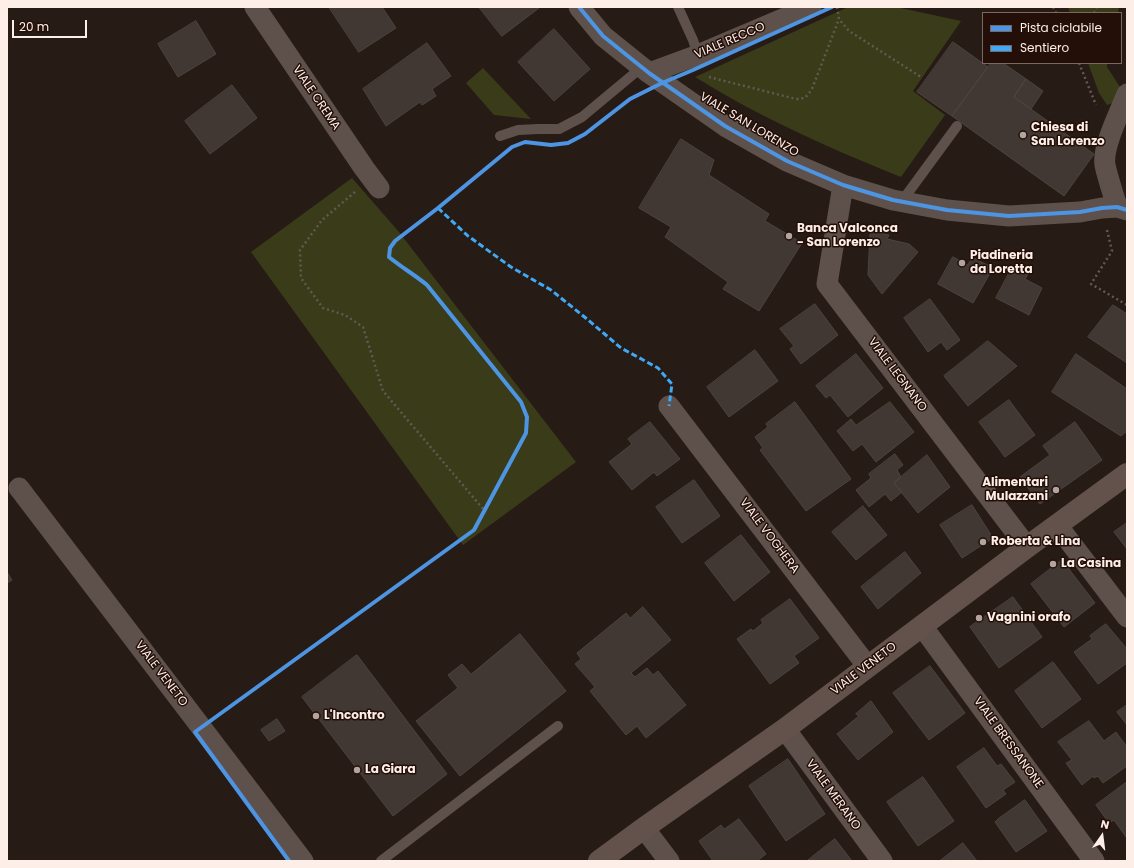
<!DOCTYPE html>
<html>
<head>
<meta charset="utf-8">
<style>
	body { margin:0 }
	#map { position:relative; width:1134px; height:868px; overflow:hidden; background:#271b16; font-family:Poppins,sans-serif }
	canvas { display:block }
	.frame { position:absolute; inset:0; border:8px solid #fdeee8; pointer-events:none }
	.legend { position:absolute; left:982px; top:12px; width:140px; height:52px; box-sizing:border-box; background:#230f08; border:1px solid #7a6862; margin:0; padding:5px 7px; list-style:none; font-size:12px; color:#fdeee8 }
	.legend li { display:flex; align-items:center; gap:8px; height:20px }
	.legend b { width:20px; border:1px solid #7a6862 }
	.north { position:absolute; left:1082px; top:816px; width:40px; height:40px; -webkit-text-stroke:3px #230f08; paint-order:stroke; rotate:14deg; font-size:11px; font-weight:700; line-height:16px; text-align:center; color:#fdeee8 }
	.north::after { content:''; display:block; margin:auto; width:14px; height:18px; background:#fdeee8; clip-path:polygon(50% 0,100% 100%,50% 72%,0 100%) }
	.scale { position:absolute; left:12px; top:20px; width:75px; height:18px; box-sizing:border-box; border:2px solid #fdeee8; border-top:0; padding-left:5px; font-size:12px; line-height:14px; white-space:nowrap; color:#fdeee8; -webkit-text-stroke:3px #230f08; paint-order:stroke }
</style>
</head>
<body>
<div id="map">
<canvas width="1134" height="868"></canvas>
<div class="frame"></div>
<ul class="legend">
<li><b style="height:5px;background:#4d94e3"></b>Pista ciclabile</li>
<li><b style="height:5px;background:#3fa9f5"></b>Sentiero</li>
</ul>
<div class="north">N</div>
<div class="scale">20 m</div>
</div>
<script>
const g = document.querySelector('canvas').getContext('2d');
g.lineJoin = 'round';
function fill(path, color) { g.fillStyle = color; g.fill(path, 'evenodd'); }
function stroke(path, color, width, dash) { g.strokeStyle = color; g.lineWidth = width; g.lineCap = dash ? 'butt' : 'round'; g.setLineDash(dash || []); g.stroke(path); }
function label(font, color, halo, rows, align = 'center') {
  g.font = font + ' Poppins,sans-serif'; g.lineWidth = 3; g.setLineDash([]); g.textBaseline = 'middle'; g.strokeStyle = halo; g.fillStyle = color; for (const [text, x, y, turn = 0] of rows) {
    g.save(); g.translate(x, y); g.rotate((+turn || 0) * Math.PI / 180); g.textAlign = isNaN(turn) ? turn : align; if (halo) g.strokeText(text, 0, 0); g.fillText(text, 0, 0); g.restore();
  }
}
fill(new Path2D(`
	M 848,7 L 896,7 L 961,21 L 913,91 L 945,115 L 901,177 C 848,156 796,133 745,106 C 728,97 712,87 695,77 Z
	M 1068,7 L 1119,7 L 1118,13 L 1070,13 Z
	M 1088,63 L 1107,63 L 1107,67 L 1120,87 L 1116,102 L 1107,105 L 1099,93 Z
	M 483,68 L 531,119 L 494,115 L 466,83 Z
	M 352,178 L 399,232 L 576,462 L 463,545 L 251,252 Z`), '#393b19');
const building = new Path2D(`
	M 329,7 L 382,7 L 396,28 L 359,52 Z
	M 479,7 L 539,7 L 539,8 L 502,36 Z
	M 196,21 L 216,54 L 178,77 L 158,44 Z
	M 554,29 L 590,69 L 554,101 L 518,62 Z
	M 953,42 L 988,67 L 952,116 L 917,92 Z
	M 427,43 L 451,76 L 432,89 L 436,96 L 422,105 L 420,102 L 386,126 L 363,89 Z
	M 991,63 L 1003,63 L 1026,79 L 1014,97 L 1094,154 L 1064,196 L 952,116 Z
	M 1026,79 L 1043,91 L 1031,109 L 1014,97 Z
	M 232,85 L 257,118 L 210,154 L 185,121 Z
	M 681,139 L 714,160 L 709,175 L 769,214 L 765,221 L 802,243 L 759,311 L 723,289 L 728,282 L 665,237 L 671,227 L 639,208 Z
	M 874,232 L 889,235 L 887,239 L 909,244 L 918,252 L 882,294 L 868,275 L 870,234 Z
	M 953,257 L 968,265 L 972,257 L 993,268 L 973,303 L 938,284 Z
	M 1013,266 L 1028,274 L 1025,279 L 1042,288 L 1029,315 L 996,298 Z
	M 930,299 L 960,340 L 947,350 L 941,342 L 928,352 L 904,318 Z
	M 815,304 L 838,335 L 801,364 L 790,349 L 794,346 L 780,329 Z
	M 1113,305 L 1127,314 L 1127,363 L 1088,337 Z
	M 988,341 L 1017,366 L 968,406 L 944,376 Z
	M 755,350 L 778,381 L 729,417 L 707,387 Z
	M 856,354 L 883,388 L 848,417 L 830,395 L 826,398 L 816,386 Z
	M 1076,354 L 1127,389 L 1127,431 L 1121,436 L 1052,392 Z
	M 1009,400 L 1035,435 L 1005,457 L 979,422 Z
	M 795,402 L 851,479 L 806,511 L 760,450 L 763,448 L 755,437 L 768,427 L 766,424 Z
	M 890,402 L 914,432 L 876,462 L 862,444 L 853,451 L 837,431 L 851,419 L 856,425 Z
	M 650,422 L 680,459 L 657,476 L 654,472 L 632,490 L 609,462 L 632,444 L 628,439 Z
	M 1075,422 L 1102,460 L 1040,504 L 1020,477 L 1050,455 L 1043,446 Z
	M 895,454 L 903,465 L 897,470 L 901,477 L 894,483 L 902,492 L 891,501 L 885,494 L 869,507 L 856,490 L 871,478 L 869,474 Z
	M 927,455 L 950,487 L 918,513 L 894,483 Z
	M 694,480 L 720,516 L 682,543 L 656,507 Z
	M 972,505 L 993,538 L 962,558 L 940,525 Z
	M 863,506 L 887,535 L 856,560 L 832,532 Z
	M 1127,523 L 1127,549 L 1114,532 Z
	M 741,535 L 770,572 L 734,601 L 705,563 Z
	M 905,552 L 921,573 L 878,609 L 861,587 Z
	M 1062,560 L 1095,603 L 1064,627 L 1031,584 Z
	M 7,572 L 12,580 L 7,583 Z
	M 1013,597 L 1042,637 L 999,668 L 970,627 Z
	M 790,599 L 819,638 L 794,656 L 799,663 L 770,684 L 737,639 L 751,629 L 753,631 L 763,623 L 761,620 Z
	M 643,607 L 671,640 L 631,673 L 635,677 L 647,668 L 653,675 L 658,671 L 686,705 L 646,738 L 637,726 L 626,735 L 590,691 L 595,687 L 575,664 L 581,659 L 577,653 L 626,613 L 630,618 Z
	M 1106,624 L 1127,649 L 1127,663 L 1098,684 L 1074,652 L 1092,639 L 1090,636 Z
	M 520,634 L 566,691 L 460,776 L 416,721 L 458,688 L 448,675 L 462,664 L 471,674 Z
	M 357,655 L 447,774 L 393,816 L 302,697 Z
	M 1053,662 L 1081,699 L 1042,728 L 1015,691 Z
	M 930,666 L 965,713 L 929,740 L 893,693 Z
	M 871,701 L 893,732 L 858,760 L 837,734 L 859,716 L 856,714 Z
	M 1127,705 L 1127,725 L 1117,712 Z
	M 277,719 L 285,731 L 269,741 L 261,730 Z
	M 1089,721 L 1104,741 L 1116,732 L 1127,747 L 1127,766 L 1103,783 L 1098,776 L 1094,778 L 1093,776 L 1082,785 L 1066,763 L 1072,760 L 1058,742 Z
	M 984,748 L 997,766 L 1001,764 L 1015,782 L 1003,790 L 1006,794 L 986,808 L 957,767 Z
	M 788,759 L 825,814 L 786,841 L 749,786 Z
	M 923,777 L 954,821 L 918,846 L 887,802 Z
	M 1127,782 L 1127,837 L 1126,837 L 1114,820 L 1109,823 L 1096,805 Z
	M 1025,800 L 1047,831 L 1016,852 L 995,822 L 998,819 Z
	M 739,819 L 766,854 L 757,861 L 713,861 L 699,841 L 721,825 L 724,829 Z
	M 835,839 L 852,861 L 807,861 Z
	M 963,843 L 977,861 L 940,861 Z`);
fill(building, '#413833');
stroke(building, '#4d443e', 1);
stroke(new Path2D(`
	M 837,7 L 839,19 L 849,31 L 921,77
	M 1053,7 L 1056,13
	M 1094,13 L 1097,7
	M 1079,63 L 1096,105
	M 709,77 L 796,99 C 806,99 807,96 812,89 L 839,19
	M 355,192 L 322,220 L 300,250 L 301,278 L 323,308 L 345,315 L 363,327 L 383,391 L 484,510
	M 1107,230 L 1112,251 L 1091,284 L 1127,305`), '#645853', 2.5, [2, 3]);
stroke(new Path2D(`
	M 678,7 L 693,40 L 698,55
	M 500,136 L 518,130 L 538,129 L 559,129 L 582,117 L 642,67
	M 902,201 L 957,126
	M 381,861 L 558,726`), '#5e514b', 10);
stroke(new Path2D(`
	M 255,7 L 364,168 L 379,188
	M 579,7 L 603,36 L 649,73 L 725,126 L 787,161 L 843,185 L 893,200 L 947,210 L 1009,216 L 1080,212 L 1102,208 L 1117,207 L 1127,210
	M 649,73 L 698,55 L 811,7
	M 843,185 L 827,284 L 1027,547
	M 1117,207 C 1113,193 1108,179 1105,165 C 1102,147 1120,112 1127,94
	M 669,406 L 868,667
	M 19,488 L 303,861
	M 1057,525 L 1127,617
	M 922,626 L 1094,861
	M 785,729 L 882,861
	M 644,828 L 669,861`), '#5e514b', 21);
stroke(new Path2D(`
	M 599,861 L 644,828 L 785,729 L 1027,547 L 1127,474`), '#62524b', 22);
stroke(new Path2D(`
	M 438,208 L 468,236 L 511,267 L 551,290 L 587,319 L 621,348 L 658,368 L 672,384 L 669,406`), '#3fa9f5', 3, [6, 3]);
stroke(new Path2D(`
	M 579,7 L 603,36 L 649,73 L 725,126 L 787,161 L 843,185 L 893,200 L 947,210 L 1009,216 L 1080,212 L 1102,208 L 1117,207 L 1127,210
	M 289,861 L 195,732 L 474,530 L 526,433 L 527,417 L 521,402 L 427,285 C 415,275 401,267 389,257 L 390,248 L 395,241 L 438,208 L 512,147 L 525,142 L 551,145 L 568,143 L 585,134 L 630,99 L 662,83 L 693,70 L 832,7`), '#4d94e3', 4);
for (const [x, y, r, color] of [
	[1023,135,4,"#b2a49e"],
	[789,236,4,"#b2a49e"],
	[962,263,4,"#b2a49e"],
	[1056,490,4,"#b2a49e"],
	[983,542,4,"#b2a49e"],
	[1053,564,4,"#b2a49e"],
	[979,618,4,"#b2a49e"],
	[316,716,4,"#b2a49e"],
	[357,770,4,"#b2a49e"]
]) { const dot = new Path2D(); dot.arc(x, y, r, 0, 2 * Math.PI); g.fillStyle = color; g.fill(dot); stroke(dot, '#230f08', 1.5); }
label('12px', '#fdeee8', '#230f08', [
	["VIALE RECCO",730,41,-23],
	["VIALE CREMA",316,98,56],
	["VIALE SAN LORENZO",749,125,31],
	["VIALE LEGNANO",897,375,53],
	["VIALE VOGHERA",769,536,53],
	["VIALE VENETO",864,669,-37],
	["VIALE VENETO",161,674,53],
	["VIALE BRESSANONE",1008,743,54],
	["VIALE MERANO",833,795,54]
]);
label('bold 12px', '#fdeee8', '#230f08', [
	["Chiesa di",1031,128],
	["San Lorenzo",1031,142],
	["Banca Valconca",797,229],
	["- San Lorenzo",797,243],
	["Piadineria",970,256],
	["da Loretta",970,270],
	["Alimentari",1048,483,"right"],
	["Mulazzani",1048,497,"right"],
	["Roberta & Lina",991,542],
	["La Casina",1061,564],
	["Vagnini orafo",987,618],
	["L'Incontro",324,716],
	["La Giara",365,770]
], 'left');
</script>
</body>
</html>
